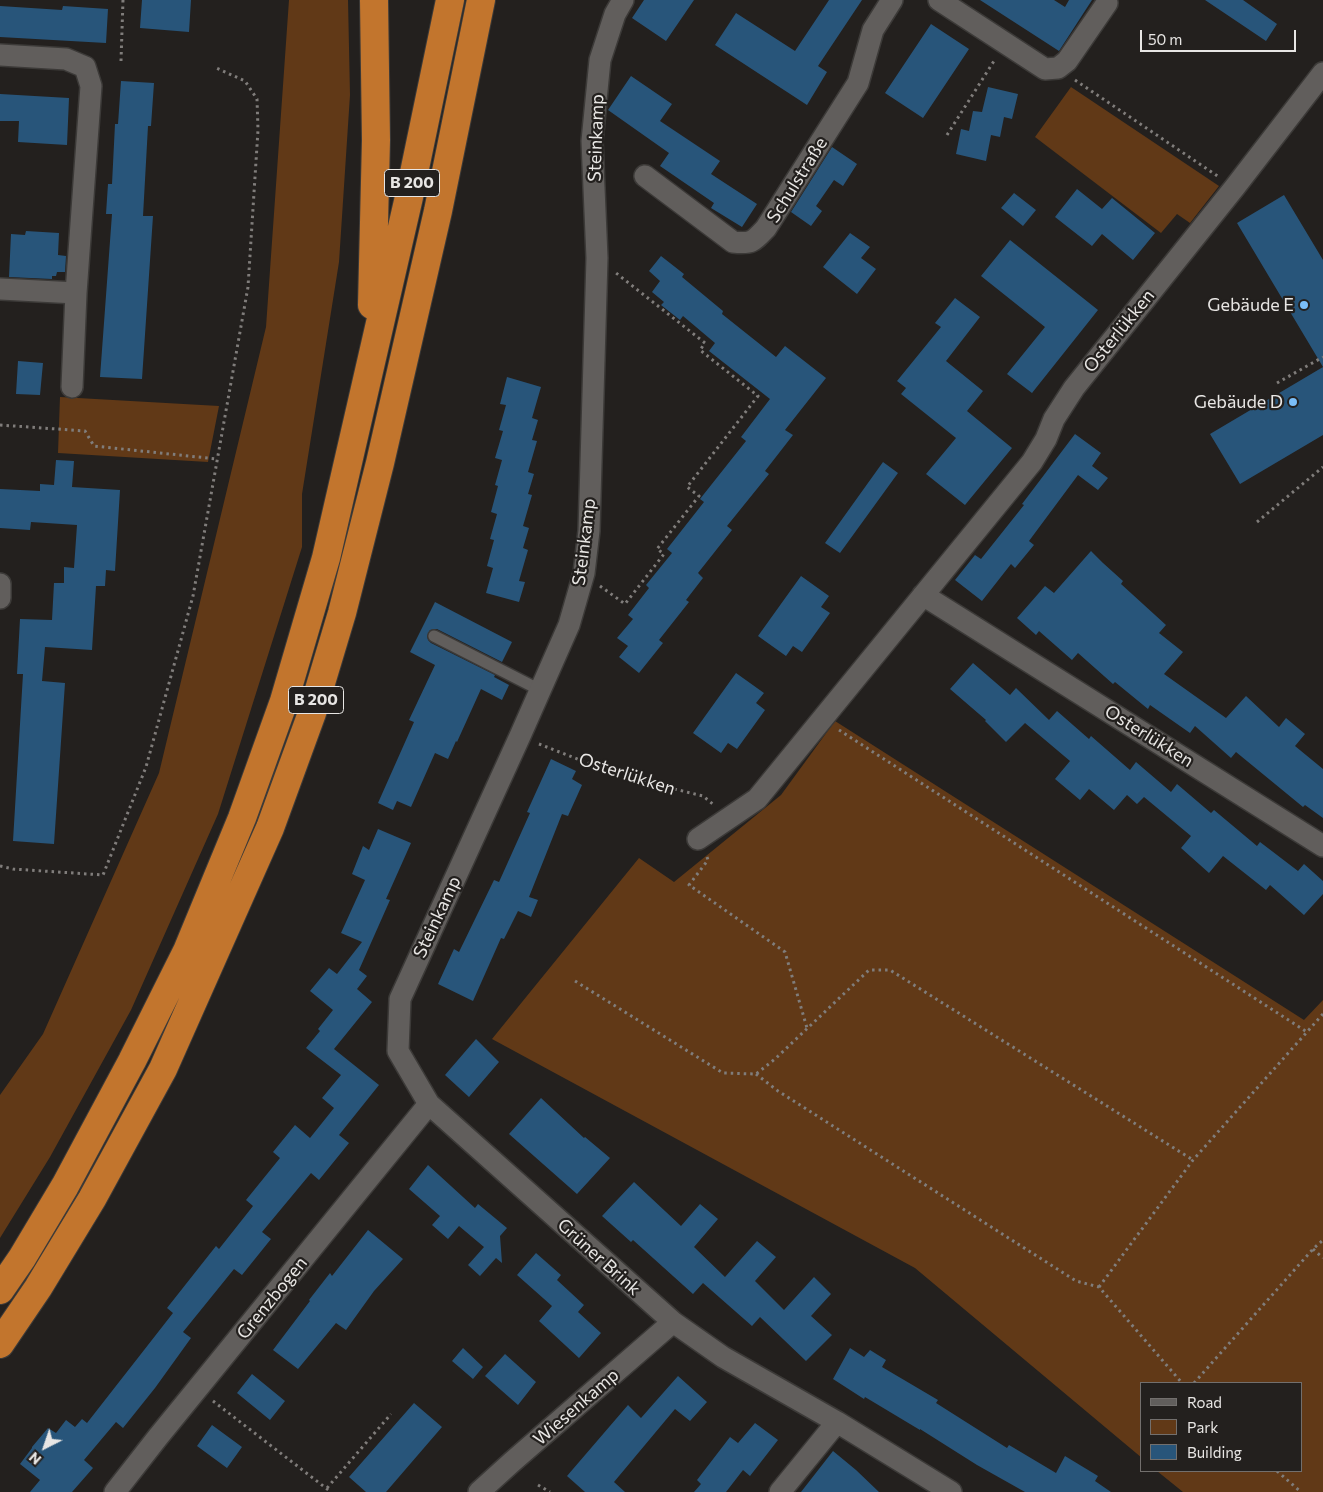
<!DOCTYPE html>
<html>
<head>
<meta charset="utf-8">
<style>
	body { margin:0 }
	#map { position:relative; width:1323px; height:1492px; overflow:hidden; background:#23201e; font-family:Commissioner,sans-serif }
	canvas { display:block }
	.legend { position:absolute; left:1140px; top:1382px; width:162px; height:90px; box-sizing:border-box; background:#23201e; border:1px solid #726f6d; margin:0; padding:6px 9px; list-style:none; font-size:15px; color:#e8e6e4 }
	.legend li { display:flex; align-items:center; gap:10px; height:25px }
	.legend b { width:25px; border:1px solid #726f6d }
	.north { position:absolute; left:20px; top:1422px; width:50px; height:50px; -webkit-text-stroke:4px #23201e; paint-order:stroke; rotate:221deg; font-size:14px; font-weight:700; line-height:20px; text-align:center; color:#e8e6e4 }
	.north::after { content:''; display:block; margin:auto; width:18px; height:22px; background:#e8e6e4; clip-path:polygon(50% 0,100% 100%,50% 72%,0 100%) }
	.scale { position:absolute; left:1140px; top:30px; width:156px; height:22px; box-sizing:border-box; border:2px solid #e8e6e4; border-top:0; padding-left:6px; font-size:15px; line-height:18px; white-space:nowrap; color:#e8e6e4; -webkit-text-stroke:4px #23201e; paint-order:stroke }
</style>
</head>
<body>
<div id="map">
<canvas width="1323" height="1492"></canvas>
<ul class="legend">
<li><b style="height:6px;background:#615e5c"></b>Road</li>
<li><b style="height:14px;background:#613917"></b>Park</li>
<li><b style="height:14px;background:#28557a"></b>Building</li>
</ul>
<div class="north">N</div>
<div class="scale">50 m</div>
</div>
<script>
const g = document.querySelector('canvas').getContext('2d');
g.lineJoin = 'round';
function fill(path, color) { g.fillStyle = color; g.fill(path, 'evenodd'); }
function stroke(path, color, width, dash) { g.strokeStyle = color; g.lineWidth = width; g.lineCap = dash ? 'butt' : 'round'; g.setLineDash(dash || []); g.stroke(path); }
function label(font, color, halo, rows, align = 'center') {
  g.font = font + ' Commissioner,sans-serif'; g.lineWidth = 4.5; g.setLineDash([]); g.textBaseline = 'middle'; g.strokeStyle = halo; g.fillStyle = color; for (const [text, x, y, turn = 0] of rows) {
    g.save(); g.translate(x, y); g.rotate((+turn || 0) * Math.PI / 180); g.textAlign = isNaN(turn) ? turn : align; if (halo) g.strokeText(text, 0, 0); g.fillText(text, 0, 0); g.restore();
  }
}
fill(new Path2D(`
	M 289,0 L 348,0 L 350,95 L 339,262 L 302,494 L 302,547 L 218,814 L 131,1010 L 50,1157 L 0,1238 L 0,1095 L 43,1034 L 159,773 L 266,327 Z
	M 1071,87 L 1219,186 L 1190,223 L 1177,214 L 1161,233 L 1035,137 Z
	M 60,397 L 219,406 L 208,462 L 58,453 Z
	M 835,721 L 1304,1020 L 1323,1000 L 1323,1492 L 1183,1492 L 1157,1471 L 1302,1471 L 1302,1383 L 1142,1383 L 1142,1458 L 915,1268 L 492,1039 L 639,858 L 674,882 L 781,795 Z`), '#613917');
fill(new Path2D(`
	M 142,0 L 191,0 L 189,32 L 140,28 Z
	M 644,0 L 694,0 L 666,41 L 632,18 Z
	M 829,0 L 862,0 L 818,66 L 827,72 L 807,105 L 715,45 L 736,13 L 795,51 Z
	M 980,0 L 1054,0 L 1065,7 L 1069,0 L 1092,0 L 1059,51 Z
	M 1205,0 L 1243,0 L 1277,24 L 1266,41 Z
	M 0,6 L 62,10 L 63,6 L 108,9 L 106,43 L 0,37 Z
	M 931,24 L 969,49 L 923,118 L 885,93 Z
	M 631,76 L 672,104 L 660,121 L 720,161 L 711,174 L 757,204 L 742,227 L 711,208 L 714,203 L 660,166 L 669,153 L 608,110 Z
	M 121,81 L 154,83 L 151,126 L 148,126 L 143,216 L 153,216 L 142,379 L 100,377 L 112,214 L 106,214 L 108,184 L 112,184 L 115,124 L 118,124 Z
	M 988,87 L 1018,94 L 1012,119 L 1004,117 L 1000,137 L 991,135 L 986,161 L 956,154 L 961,129 L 969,131 L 973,111 L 982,112 Z
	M 0,94 L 69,98 L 67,145 L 18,142 L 19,121 L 0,121 Z
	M 832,147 L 857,164 L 843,186 L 834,180 L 816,206 L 822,211 L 811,226 L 791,212 Z
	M 1077,189 L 1102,209 L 1112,198 L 1155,233 L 1133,260 L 1102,234 L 1092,246 L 1055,217 Z
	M 1014,193 L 1036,210 L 1023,226 L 1001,208 Z
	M 1284,195 L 1323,260 L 1323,435 L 1240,484 L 1210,434 L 1323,367 L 1237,223 Z
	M 26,231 L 59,233 L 58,255 L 66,256 L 65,272 L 57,272 L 56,276 L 52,276 L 52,279 L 9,277 L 11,234 L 25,235 Z
	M 850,233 L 870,247 L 861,258 L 876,269 L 857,294 L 823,267 Z
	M 1010,240 L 1098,310 L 1032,393 L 1007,374 L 1045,327 L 981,276 Z
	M 661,256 L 684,274 L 682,277 L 723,311 L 722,314 L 776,357 L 785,346 L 826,378 L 785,430 L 793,435 L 765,471 L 769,474 L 727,526 L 732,530 L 698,573 L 703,578 L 686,600 L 689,602 L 659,640 L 663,643 L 639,673 L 619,657 L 628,646 L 617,638 L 633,619 L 628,615 L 649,588 L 646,585 L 672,553 L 667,549 L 704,502 L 700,499 L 746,441 L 741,437 L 770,399 L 709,351 L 715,343 L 683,316 L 680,320 L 661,305 L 664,302 L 652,292 L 660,281 L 649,271 Z
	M 955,298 L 980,317 L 946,361 L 983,391 L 967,411 L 1012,448 L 965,505 L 926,474 L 956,438 L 901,394 L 906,388 L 897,381 L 941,327 L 935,323 Z
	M 18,361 L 43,363 L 40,395 L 16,394 Z
	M 507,377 L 541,387 L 532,418 L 538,420 L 532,440 L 537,441 L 528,472 L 534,474 L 528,494 L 532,495 L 523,526 L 529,528 L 523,548 L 528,550 L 519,581 L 525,582 L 519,602 L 486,593 L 493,568 L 487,566 L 494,540 L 490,539 L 497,514 L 491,512 L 498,486 L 495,485 L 502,460 L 495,458 L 503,431 L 499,430 L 506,405 L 500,404 Z
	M 1075,434 L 1101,453 L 1092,466 L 1108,478 L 1098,490 L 1078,475 L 1029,541 L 1034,545 L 1015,568 L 1011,564 L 982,601 L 955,580 L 975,555 L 981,559 L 1024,505 L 1022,504 Z
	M 56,460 L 74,461 L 72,487 L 120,490 L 115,571 L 106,570 L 105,586 L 96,586 L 92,650 L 45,647 L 42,681 L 65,683 L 54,844 L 13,841 L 23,674 L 17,674 L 20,619 L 52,620 L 54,583 L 64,583 L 64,567 L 74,568 L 77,525 L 31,522 L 30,530 L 0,528 L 0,489 L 40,491 L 40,484 L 54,485 Z
	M 883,462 L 898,473 L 840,553 L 825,543 Z
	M 1091,551 L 1103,563 L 1123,581 L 1121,584 L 1166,625 L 1159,633 L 1183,652 L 1164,674 L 1226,718 L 1246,696 L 1279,727 L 1286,718 L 1305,734 L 1295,746 L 1323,769 L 1323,818 L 1305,805 L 1303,807 L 1236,752 L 1231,758 L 1195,726 L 1190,733 L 1150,705 L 1148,709 L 1115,682 L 1113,684 L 1078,653 L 1072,660 L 1039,631 L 1036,635 L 1017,618 L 1045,586 L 1054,593 Z
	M 801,576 L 829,596 L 821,607 L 830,613 L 802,652 L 793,646 L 786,656 L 758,636 Z
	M 435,602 L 512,642 L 502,662 L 437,629 L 430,630 L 427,636 L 428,640 L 431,643 L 495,675 L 494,677 L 509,685 L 502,700 L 481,689 L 457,742 L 456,741 L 448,759 L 435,753 L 411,807 L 397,801 L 393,810 L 378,803 L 414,722 L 409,720 L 435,665 L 410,652 Z
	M 973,663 L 1010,695 L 1016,688 L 1049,720 L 1057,711 L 1089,739 L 1091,736 L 1130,770 L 1136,762 L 1171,792 L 1177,784 L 1211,813 L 1214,810 L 1257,846 L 1260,842 L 1298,871 L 1304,864 L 1323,881 L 1323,894 L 1304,915 L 1270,885 L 1266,890 L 1223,856 L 1209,873 L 1181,848 L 1191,836 L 1144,797 L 1137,804 L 1127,795 L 1114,810 L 1089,789 L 1080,800 L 1055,779 L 1070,761 L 1025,723 L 1006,742 L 985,721 L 986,720 L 950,689 Z
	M 736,673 L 764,693 L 756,703 L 765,710 L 737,749 L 728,743 L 721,753 L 693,733 Z
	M 551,759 L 576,771 L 572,779 L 582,785 L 568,816 L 562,814 L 529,897 L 538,900 L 531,917 L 518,911 L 504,939 L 501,938 L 473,1001 L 438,984 L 454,949 L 459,952 L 494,880 L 499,882 L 530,813 L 527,812 Z
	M 378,829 L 411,843 L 386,899 L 390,900 L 359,970 L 367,976 L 357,989 L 372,1002 L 334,1049 L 379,1085 L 339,1135 L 349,1143 L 319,1180 L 311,1173 L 262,1232 L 271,1239 L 242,1275 L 234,1269 L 183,1332 L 191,1338 L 155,1388 L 123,1428 L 116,1422 L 84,1460 L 93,1468 L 72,1492 L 30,1492 L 40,1480 L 20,1464 L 32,1448 L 32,1447 L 48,1428 L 56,1433 L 66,1420 L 75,1427 L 82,1419 L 87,1423 L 173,1313 L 167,1308 L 216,1246 L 219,1249 L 253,1206 L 246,1200 L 280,1158 L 273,1152 L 295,1125 L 310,1138 L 334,1108 L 322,1098 L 341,1075 L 306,1048 L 320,1031 L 318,1029 L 333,1010 L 310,991 L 329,968 L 337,974 L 362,942 L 341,933 L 365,880 L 352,874 L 363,846 L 369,850 Z
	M 476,1039 L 499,1062 L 469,1097 L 445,1075 Z
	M 541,1098 L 584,1138 L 585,1137 L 610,1158 L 577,1194 L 509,1134 Z
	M 428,1165 L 475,1208 L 478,1204 L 507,1228 L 500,1236 L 502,1263 L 496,1258 L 480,1276 L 468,1265 L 484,1247 L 459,1226 L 448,1239 L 432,1225 L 440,1216 L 409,1189 Z
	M 634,1182 L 681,1226 L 700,1204 L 718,1219 L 694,1247 L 725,1277 L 757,1241 L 776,1257 L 755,1281 L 784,1310 L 814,1277 L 831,1294 L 811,1316 L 832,1335 L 806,1361 L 760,1317 L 752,1326 L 703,1283 L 693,1294 L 633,1240 L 631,1242 L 602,1216 Z
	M 368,1230 L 403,1259 L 374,1291 L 346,1330 L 336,1323 L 298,1369 L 273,1350 L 310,1301 L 309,1300 L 330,1273 L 332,1276 Z
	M 536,1253 L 561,1275 L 557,1280 L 584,1305 L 578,1312 L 601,1333 L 579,1358 L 539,1321 L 552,1306 L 517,1275 Z
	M 463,1348 L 483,1367 L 473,1379 L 452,1361 Z
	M 850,1348 L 864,1357 L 870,1350 L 886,1360 L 882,1367 L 938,1400 L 936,1403 L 1007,1448 L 1009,1445 L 1056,1473 L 1065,1456 L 1098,1476 L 1095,1481 L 1111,1492 L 1025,1492 L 977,1465 L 920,1429 L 920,1430 L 865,1397 L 864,1399 L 833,1379 Z
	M 505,1354 L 536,1382 L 518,1405 L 485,1376 Z
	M 252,1374 L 285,1401 L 270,1420 L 237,1393 Z
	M 678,1376 L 707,1402 L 690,1421 L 675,1409 L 614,1482 L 625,1492 L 585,1492 L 567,1476 L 628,1405 L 641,1418 Z
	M 414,1403 L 442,1427 L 386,1492 L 366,1492 L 349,1477 Z
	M 755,1423 L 778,1440 L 750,1476 L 743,1470 L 726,1492 L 694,1492 L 701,1484 L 697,1480 L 730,1437 L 738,1443 Z
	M 212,1425 L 242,1447 L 227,1468 L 197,1446 Z
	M 833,1451 L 856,1470 L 879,1492 L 801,1492 Z`), '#28557a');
const lane = new Path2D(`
	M 434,636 L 540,690`);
const street = new Path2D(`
	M 623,0 L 615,14 L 600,60 L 592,141 L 597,258 L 589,531 L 584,573 L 569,625 L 520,736 L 400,999 L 398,1051 L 429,1104 L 673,1322 L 723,1357 L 837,1422 L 951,1492
	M 939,0 L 1045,69 L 1058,68 L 1067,61 L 1107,3
	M 0,55 L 66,59 L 85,67 L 91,86 L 76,293 L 72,387
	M 645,176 L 733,242 C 752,244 753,242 766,228 L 858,83 L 873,30 L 892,0
	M 0,289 L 76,293
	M 0,584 L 0,598
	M 923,595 L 1323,846
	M 698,839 L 757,799 L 1032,462 L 1046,439 L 1054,419 L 1074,388 L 1235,187 L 1323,73
	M 115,1492 L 158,1437 L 429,1104
	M 479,1492 L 512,1462 L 673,1322
	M 780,1492 L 837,1422`);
const highway = new Path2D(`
	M 372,305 L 376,140 L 374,0
	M 0,1290 L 22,1258 L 65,1186 L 132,1061 L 187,951 L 242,818 L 284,701 L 326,558 L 409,197 L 450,0
	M 0,1344 L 38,1288 L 92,1199 L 163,1069 L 270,828 L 312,713 L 342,613 L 380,463 L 438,211 L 481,0`);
stroke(lane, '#3c3a38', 14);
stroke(street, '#3c3a38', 24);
stroke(highway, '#3c3a38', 30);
stroke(new Path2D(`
	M 121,61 L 123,0
	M 1075,80 L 1219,177
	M 947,135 L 994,61
	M 1277,383 L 1323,357
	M 0,425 L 85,431 L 94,446 L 217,459
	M 1257,522 L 1323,467
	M 600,586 L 625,604 L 664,554 L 657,549 L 699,496 L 687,487 L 758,396 L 700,350 L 705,343 L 616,273
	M 839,730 L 1307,1032
	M 539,744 L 621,776 L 703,796 L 714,805
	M 707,857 L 708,860 L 689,885 L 785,952 L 807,1028
	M 0,866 L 13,869 L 103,875 L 146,767 L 193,596 L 248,287 L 258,130 L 257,99 L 245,81 L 214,67
	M 575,981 L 723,1073 L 756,1074 L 775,1059 L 869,970 L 890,970 L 1193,1160
	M 756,1074 L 778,1091 L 1076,1281 L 1099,1287 L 1182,1383
	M 1313,1249 L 1323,1258
	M 1099,1287 L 1193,1160 L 1323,1014
	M 1194,1383 L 1313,1249 L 1323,1240
	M 213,1401 L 331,1492
	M 1277,1471 L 1301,1492
	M 538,1485 L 550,1492
	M 327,1488 L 391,1414`), '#807d7b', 3, [2.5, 4]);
stroke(lane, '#615e5c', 11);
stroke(street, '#615e5c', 21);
stroke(highway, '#c2752d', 28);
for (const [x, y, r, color] of [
	[1304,305,5,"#7bbef8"],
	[1293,402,5,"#7bbef8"]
]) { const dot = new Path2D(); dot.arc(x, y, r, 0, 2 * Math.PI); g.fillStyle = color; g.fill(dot); stroke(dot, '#23201e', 2); }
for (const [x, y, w] of [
	[412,183,55],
	[316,700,55]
]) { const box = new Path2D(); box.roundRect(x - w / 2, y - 13.5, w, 27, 4); g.fillStyle = '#23201e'; g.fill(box); stroke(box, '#e8e6e4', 1); }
label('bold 16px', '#e8e6e4', null, [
	["B 200",412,183],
	["B 200",316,700]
]);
label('18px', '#e8e6e4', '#23201e', [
	["Steinkamp",596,138,-88],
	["Schulstraße",797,180,-58],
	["Osterlükken",1119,331,-51],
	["Steinkamp",584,542,-83],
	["Osterlükken",1149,736,32],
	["Osterlükken",627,774,18],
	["Steinkamp",437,917,-65],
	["Grüner Brink",599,1257,42],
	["Grenzbogen",272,1298,-51],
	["Wiesenkamp",576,1407,-41]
]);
label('18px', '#e8e6e4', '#23201e', [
	["Gebäude E",1294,305],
	["Gebäude D",1283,402]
], 'right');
</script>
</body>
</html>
